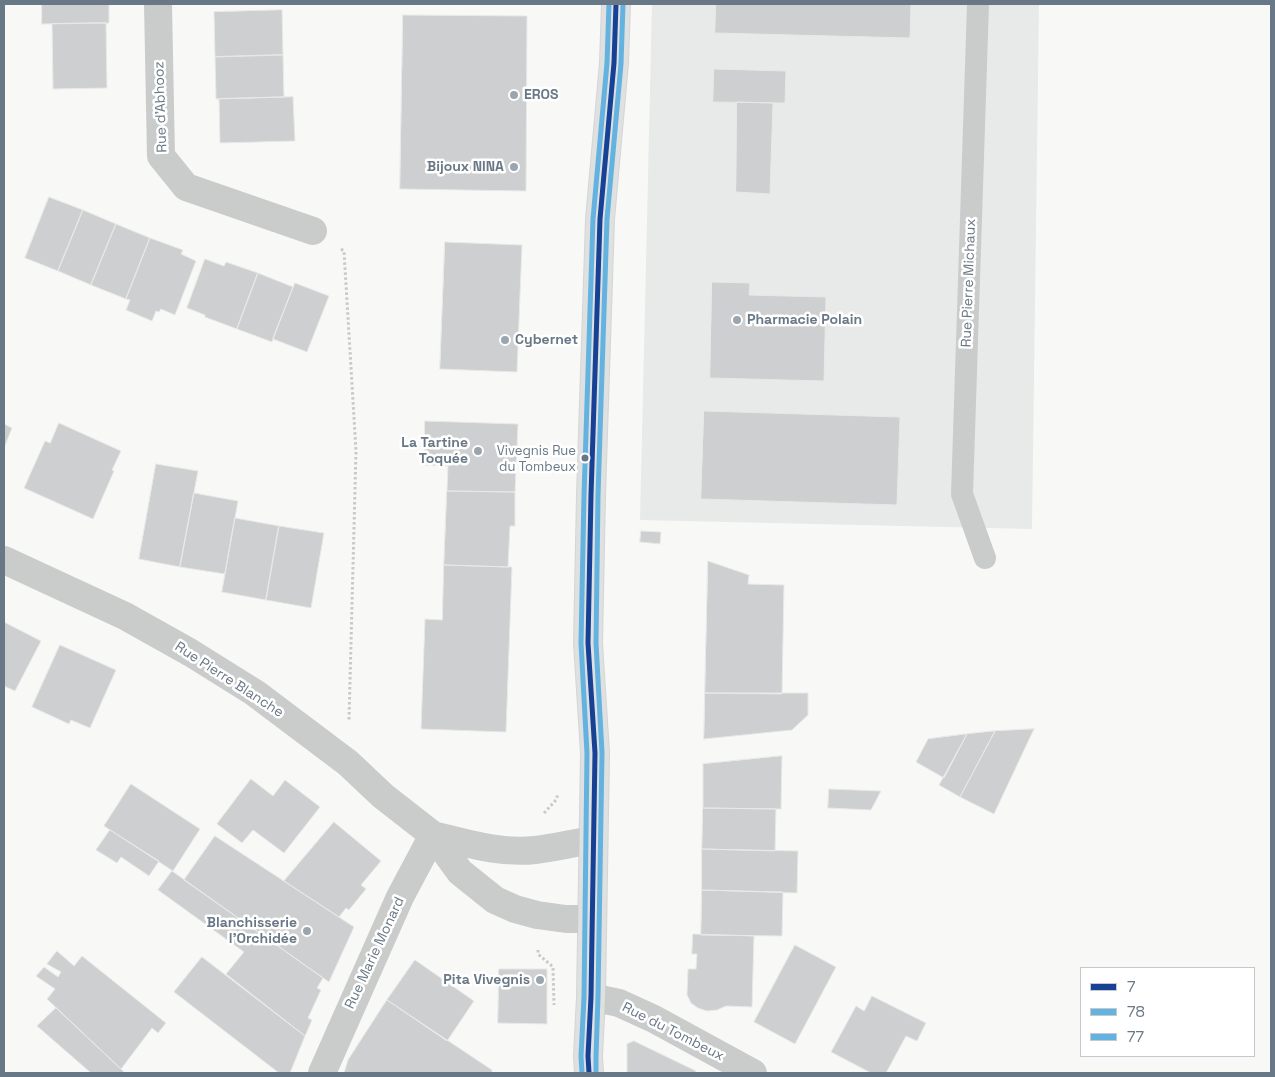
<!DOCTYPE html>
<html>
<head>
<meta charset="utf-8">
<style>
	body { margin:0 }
	#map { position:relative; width:1275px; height:1077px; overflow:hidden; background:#f8f8f7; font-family:"Space Grotesk",sans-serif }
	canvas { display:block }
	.frame { position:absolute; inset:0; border:5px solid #697886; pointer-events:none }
	.legend { position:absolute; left:1080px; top:967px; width:175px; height:90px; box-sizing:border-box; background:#fff; border:1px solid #c3c9cf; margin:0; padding:6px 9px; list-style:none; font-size:15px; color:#697886 }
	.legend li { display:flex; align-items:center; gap:10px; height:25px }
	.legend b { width:25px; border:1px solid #c3c9cf }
</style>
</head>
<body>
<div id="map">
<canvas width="1275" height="1077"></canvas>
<div class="frame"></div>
<ul class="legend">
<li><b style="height:6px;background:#164194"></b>7</li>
<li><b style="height:6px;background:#64b2df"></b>78</li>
<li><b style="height:6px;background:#64b2df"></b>77</li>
</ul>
</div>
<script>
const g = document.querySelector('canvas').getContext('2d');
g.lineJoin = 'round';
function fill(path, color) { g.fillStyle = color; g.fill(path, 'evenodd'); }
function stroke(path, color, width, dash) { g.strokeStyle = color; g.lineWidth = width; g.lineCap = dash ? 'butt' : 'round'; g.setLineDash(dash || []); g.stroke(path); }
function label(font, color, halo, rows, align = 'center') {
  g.font = font + ' "Space Grotesk",sans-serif'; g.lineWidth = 5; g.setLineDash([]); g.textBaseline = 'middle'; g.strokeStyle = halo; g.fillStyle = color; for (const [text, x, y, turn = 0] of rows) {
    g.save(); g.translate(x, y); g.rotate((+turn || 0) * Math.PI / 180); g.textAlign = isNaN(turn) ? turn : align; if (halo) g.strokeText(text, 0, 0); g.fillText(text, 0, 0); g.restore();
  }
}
fill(new Path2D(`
	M 652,4 L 1039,4 L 1032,529 L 640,520 Z`), '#e8eae9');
const building = new Path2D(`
	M 42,4 L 109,4 L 109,23 L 42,24 Z
	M 716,4 L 911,4 L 910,38 L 715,33 Z
	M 282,10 L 283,55 L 215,57 L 214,12 Z
	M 403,15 L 527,16 L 526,191 L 400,189 Z
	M 106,23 L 107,88 L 53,89 L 52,24 Z
	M 283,55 L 284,97 L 216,99 L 215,57 Z
	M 714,69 L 786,71 L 785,103 L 713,102 Z
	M 293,97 L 295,141 L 220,143 L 219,99 Z
	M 737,102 L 773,103 L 770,194 L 736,192 Z
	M 49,197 L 83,210 L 58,271 L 25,258 Z
	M 83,210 L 116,224 L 91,285 L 58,271 Z
	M 116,224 L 150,238 L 126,299 L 91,285 Z
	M 150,238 L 183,250 L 181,254 L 196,261 L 175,315 L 161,309 L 159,312 L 156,311 L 152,321 L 126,310 L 130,300 L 126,299 Z
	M 445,242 L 522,245 L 517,372 L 440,369 Z
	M 205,259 L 224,266 L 226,262 L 258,273 L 237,329 L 205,317 L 205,315 L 187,308 Z
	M 258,273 L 293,287 L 272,342 L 237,329 Z
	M 712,282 L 750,283 L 749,295 L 826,297 L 824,381 L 710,378 Z
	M 295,283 L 329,296 L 307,352 L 273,339 Z
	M 704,411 L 900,417 L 897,505 L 701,499 Z
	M 425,421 L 518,424 L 515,492 L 447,491 L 448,466 L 424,465 Z
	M 59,423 L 121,451 L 112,470 L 114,471 L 93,519 L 24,488 L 45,441 L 50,443 Z
	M 4,424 L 12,428 L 4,448 Z
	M 156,464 L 198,471 L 180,567 L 139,559 Z
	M 447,491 L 515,492 L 515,526 L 510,526 L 508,567 L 444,565 Z
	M 194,493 L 238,501 L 225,574 L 180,567 Z
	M 235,518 L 279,526 L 266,600 L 222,592 Z
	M 279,526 L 324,533 L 311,608 L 266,600 Z
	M 641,531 L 661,532 L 660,544 L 640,542 Z
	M 708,561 L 749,575 L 748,584 L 784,585 L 782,694 L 705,693 Z
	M 444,565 L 512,567 L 506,732 L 421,729 L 425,619 L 442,620 Z
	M 4,622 L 41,641 L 15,691 L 4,686 Z
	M 60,645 L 116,670 L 90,728 L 71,720 L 69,724 L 32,707 Z
	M 705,693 L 808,693 L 808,715 L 792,730 L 704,739 Z
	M 1034,729 L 994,814 L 960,797 L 995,731 Z
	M 995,731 L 960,797 L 939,785 L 967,734 Z
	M 967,734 L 944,778 L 916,762 L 928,739 Z
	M 782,756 L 781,809 L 703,808 L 703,764 Z
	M 251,779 L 273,796 L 285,780 L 320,807 L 284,853 L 253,830 L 242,843 L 217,824 Z
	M 131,784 L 200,829 L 173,871 L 104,826 Z
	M 829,789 L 881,791 L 871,810 L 828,808 Z
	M 703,808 L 776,809 L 775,851 L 702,849 Z
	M 334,822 L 381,861 L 361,885 L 366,889 L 349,910 L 346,908 L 339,917 L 284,881 Z
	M 110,830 L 159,861 L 149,876 L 121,857 L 117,863 L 96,850 Z
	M 215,836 L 354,927 L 329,982 L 184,880 Z
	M 702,849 L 798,851 L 797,893 L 702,890 Z
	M 172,871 L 323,978 L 317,988 L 321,990 L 308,1018 L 312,1020 L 305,1036 L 226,974 L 244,952 L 158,890 Z
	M 702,890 L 783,892 L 782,936 L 701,935 Z
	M 693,934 L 754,936 L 752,1007 L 726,1006 L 717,1010 L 707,1011 L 698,1008 L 691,1003 L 687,995 L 688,969 L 696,969 L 697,954 L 692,954 Z
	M 795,945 L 836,967 L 795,1044 L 754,1022 Z
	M 57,951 L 74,966 L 82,956 L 166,1023 L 158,1033 L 152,1028 L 121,1069 L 47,999 L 55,989 L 36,976 L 44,967 L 58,977 L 61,972 L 47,964 Z
	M 202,957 L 305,1036 L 290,1073 L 279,1073 L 174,992 Z
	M 415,960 L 474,1001 L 447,1041 L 387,1000 Z
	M 499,969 L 547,969 L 547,1024 L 498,1023 Z
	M 872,996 L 926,1023 L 917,1041 L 906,1036 L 886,1073 L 871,1073 L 831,1052 L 856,1006 L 864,1011 Z
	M 387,1000 L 492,1070 L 492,1073 L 344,1073 L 348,1060 Z
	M 56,1008 L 121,1069 L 125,1073 L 91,1073 L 37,1026 Z
	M 634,1041 L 696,1071 L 695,1073 L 627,1073 L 627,1044 Z`);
fill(building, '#cecfd0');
stroke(building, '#e8e8e6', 1);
const secondary = new Path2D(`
	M 589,1073 L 588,1056 L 591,997 L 595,753 L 588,643 L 591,495 L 600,219 L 614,63 L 616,4`);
stroke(secondary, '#d4d5d6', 30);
stroke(new Path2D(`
	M 341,249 L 344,251 L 356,451 L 349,720
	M 544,813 L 556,800 L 558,794
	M 538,950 L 538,954 L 553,967 L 554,1005`), '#c8c9ca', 3, [2.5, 2.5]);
stroke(new Path2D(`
	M 978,4 L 962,494 L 985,558`), '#cacccc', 22);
stroke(new Path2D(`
	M 158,4 L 161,156 L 186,187 L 313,231
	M 4,560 L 125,616 L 191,653 L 255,693 L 348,763 L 383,796 L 433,835 L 460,872 L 495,900 L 515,909 L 537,915 L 566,919 L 591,919
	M 433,835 C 466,843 501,854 535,850 C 554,848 573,843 592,840
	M 591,997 L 619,1003 L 654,1019 L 753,1073
	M 322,1073 L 400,897 L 433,835`), '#cacccc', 28);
stroke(secondary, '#dfe0e0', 28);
stroke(new Path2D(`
	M 589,1073 L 588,1056 L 591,997 L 595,753 L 588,643 L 591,495 L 600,219 L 614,63 L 616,4`), '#164194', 5);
stroke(new Path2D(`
	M 596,1073 L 596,1056 L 598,997 L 602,753 L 596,643 L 598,495 L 607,219 L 621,64 L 623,4`), '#64b2df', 5);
stroke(new Path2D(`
	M 582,1073 L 581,1056 L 584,997 L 587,753 L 581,643 L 584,495 L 593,219 L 607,63 L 609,4`), '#64b2df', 5);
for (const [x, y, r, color] of [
	[514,95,5,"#9ba5ae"],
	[514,167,5,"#9ba5ae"],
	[737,320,5,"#9ba5ae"],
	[505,340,5,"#9ba5ae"],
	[478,451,5,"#9ba5ae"],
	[585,458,4.5,"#697886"],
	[307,931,5,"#9ba5ae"],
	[540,980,5,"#9ba5ae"]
]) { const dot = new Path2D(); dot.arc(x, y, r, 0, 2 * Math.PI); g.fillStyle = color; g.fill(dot); stroke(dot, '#fff', 2); }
label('13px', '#697886', '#fff', [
	["Vivegnis Rue",576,451],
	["du Tombeux",576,467]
], 'right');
label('bold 14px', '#697886', '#fff', [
	["EROS",524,95,"left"],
	["Bijoux NINA",504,167],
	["Pharmacie Polain",747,320,"left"],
	["Cybernet",515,340,"left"],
	["La Tartine",468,443],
	["Toquée",468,459],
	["Blanchisserie",297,923],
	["l’Orchidée",297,939],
	["Pita Vivegnis",530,980]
], 'right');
label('14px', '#697886', '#fff', [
	["Rue d'Abhooz",161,107,-92],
	["Rue Pierre Michaux",969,283,-88],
	["Rue Pierre Blanche",229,680,33],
	["Rue Marie Monard",375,953,-65],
	["Rue du Tombeux",673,1032,27]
]);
</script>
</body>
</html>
